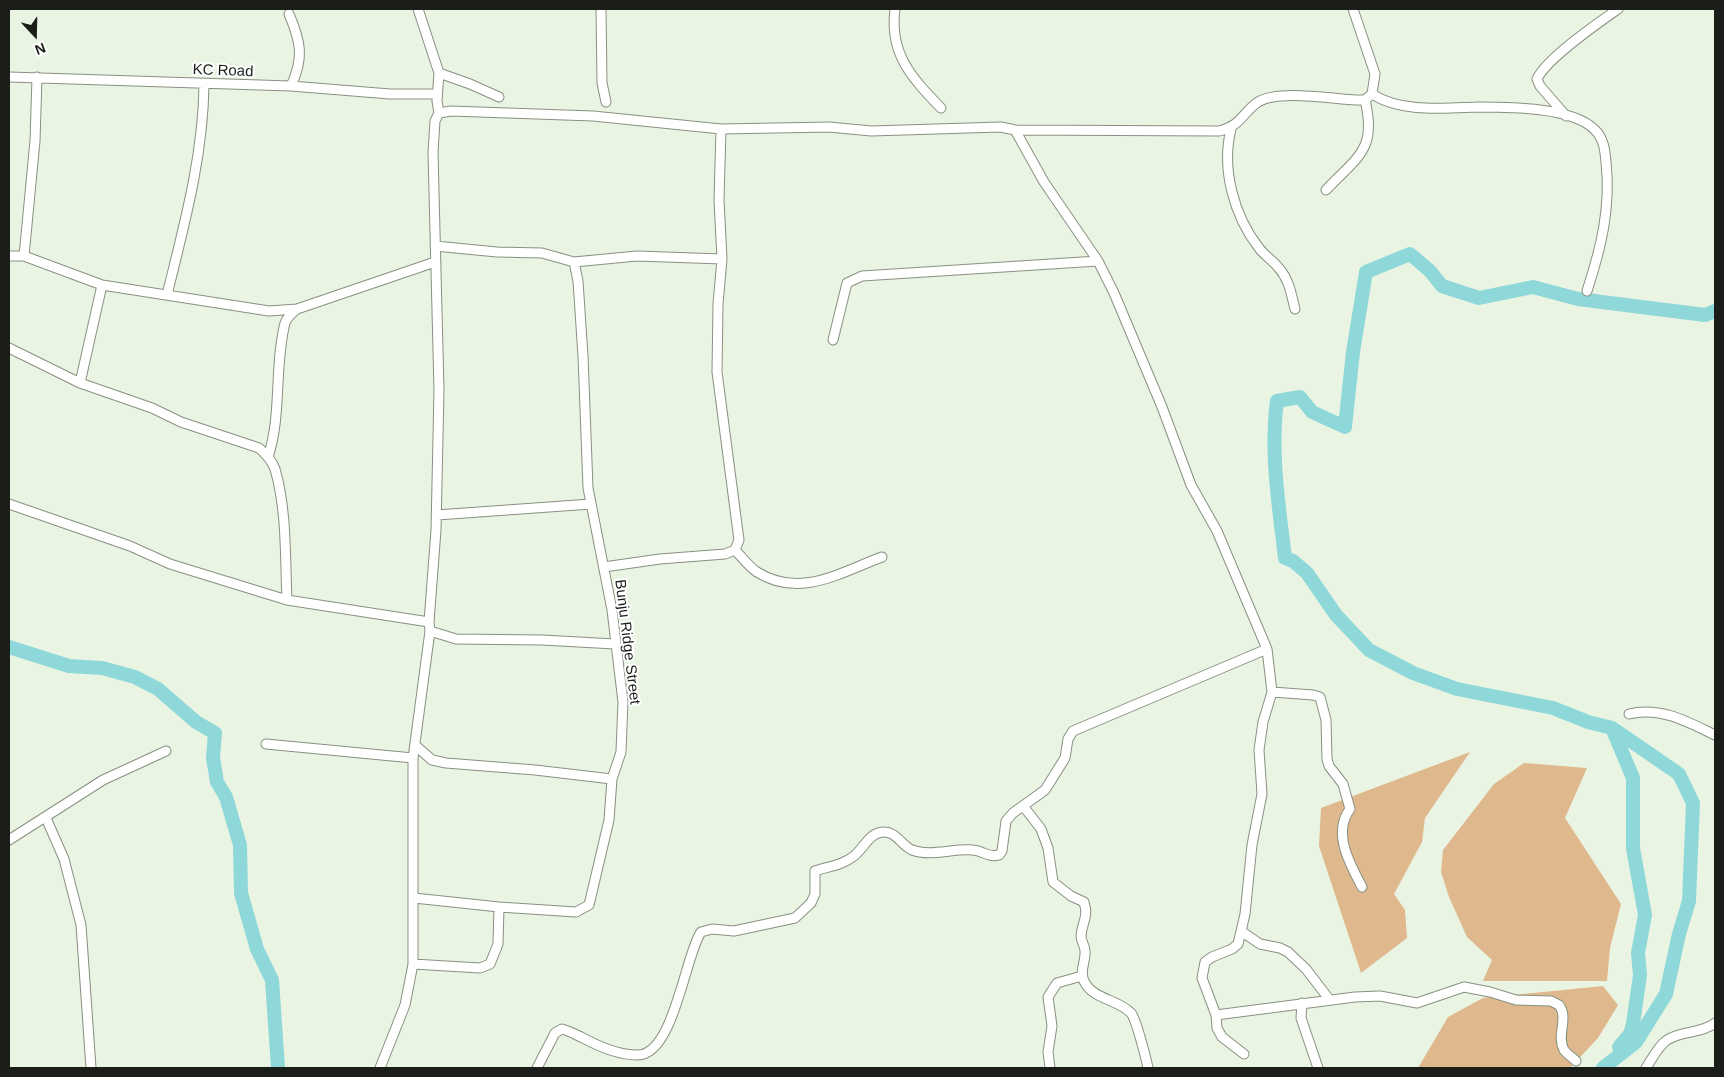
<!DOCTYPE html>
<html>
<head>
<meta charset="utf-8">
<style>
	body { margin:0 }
	#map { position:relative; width:1724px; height:1077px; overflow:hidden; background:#eaf4e3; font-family:Helvetica,sans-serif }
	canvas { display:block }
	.frame { position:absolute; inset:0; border:10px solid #1b1e18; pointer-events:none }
	.north { position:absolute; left:10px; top:10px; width:50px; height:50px; -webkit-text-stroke:4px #fff; paint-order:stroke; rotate:159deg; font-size:14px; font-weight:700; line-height:20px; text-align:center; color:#1b1e18 }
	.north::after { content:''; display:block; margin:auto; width:18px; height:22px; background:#1b1e18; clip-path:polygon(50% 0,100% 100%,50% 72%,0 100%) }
</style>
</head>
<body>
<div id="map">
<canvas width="1724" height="1077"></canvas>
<div class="frame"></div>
<div class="north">N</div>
</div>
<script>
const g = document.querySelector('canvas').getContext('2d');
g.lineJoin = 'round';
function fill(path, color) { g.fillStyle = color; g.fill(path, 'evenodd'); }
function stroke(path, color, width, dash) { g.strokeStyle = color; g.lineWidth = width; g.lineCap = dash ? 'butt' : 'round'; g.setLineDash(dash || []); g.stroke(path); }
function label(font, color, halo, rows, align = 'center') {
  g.font = font + ' Helvetica,sans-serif'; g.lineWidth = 4; g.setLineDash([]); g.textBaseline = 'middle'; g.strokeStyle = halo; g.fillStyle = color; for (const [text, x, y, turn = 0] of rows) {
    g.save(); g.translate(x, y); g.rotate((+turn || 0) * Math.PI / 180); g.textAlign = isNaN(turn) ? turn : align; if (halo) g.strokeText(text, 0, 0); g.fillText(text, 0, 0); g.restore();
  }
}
fill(new Path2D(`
	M 1470,752 L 1425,818 L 1422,842 L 1394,894 L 1405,910 L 1407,938 L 1361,973 L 1319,846 L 1321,808 Z
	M 1524,763 L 1587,768 L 1565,818 L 1621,904 L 1610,948 L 1607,981 L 1483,981 L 1492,960 L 1467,937 L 1449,897 L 1441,872 L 1443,850 L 1494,784 Z
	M 1603,986 L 1618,1005 L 1598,1038 L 1570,1068 L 1418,1068 L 1448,1017 L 1483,998 Z`), '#e0b88d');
stroke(new Path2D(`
	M 9,647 L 69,666 L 102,668 L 135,677 L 158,689 L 196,722 L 215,733 L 213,758 L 217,782 L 226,797 L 240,845 L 241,893 L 257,949 L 272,980 L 278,1068
	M 1612,728 L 1633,778 L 1633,848 L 1645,915 L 1638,953 L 1640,975 L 1633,1024 L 1630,1034 L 1619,1047
	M 1603,1068 L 1636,1042 L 1666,994 L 1679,934 L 1689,901 L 1693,803 L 1679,774 L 1612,728 L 1588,722 L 1553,708 L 1457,689 L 1413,673 L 1369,650 L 1336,615 L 1307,573 L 1293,561 L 1285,558 C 1279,506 1270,454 1277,401 L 1300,397 L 1312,412 L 1345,427 L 1353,352 L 1366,272 L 1410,254 L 1430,271 L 1442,286 L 1479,298 L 1533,287 L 1578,299 L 1705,315 L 1715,311`), '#8fd8d9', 14);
const minor = new Path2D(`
	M 418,9 L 439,73 L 437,101 L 439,113
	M 601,9 L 602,83 L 606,102
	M 895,9 C 889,54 912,78 941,108
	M 289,14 C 301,42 304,58 291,86
	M 439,73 L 470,84 L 499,97
	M 9,77 L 291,86 L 390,94 L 437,94
	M 1372,94 C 1401,113 1445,108 1479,107 C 1509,107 1573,107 1595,130 C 1604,139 1605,151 1606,162 C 1611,208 1601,248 1587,291
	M 1566,116 L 1540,86 L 1537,79 C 1547,58 1598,23 1618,9
	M 1231,129 C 1221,169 1234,216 1259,248 C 1264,255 1272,260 1278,267 C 1289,279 1291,293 1295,309
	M 1015,130 L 1044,182 L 1098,261 L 1114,293 L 1162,407 L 1191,485 L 1217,531 L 1267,649 L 1272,692 L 1263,722 L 1259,750 L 1262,794 L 1252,845 L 1245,914 L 1238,944 L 1232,949 L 1212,957 L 1205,962 L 1202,978 L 1216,1015 L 1217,1028 L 1222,1037 L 1244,1054
	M 1326,190 C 1358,156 1377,150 1365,100
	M 435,246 L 497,252 L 542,253 L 574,262 L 637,256 L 722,259
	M 9,256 L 24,256 L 102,285 L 269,311 L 297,309 L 435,262
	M 24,256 L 35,141 L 37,77
	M 167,295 C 184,225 203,158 204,85
	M 833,340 L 847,283 L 862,276 L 1098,261
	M 9,348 L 80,383 L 152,408 L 181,422 L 259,448 C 266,454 272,461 275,469 C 287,510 285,558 287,600
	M 80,383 L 102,285
	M 268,457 C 282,415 274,367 285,323 C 287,317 292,313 297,309
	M 9,504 L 130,546 L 170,564 L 287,600 L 429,622
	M 437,515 L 591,504
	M 735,550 C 742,557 749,567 757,572 C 800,599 841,572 882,557
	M 604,567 L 660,559 L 725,554 L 735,550 L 739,540 L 717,372 L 718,304 L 722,259 L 719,200 L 721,129
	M 430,631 L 456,639 L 542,640 L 615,644
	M 1272,692 L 1313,695 L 1320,697 L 1326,720 L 1327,759 L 1329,766 L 1343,784 L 1350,809 C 1332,833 1350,864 1362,887
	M 1629,714 C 1660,706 1688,722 1715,735
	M 266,744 L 413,758
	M 416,746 L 432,760 L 446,763 L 535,770 L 612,779
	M 1024,807 L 1041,829 L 1048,848 L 1053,882 L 1071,896 L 1084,902 C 1089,918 1082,921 1081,936 C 1081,941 1085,946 1085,951 C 1086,961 1079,971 1084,981 C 1093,1000 1118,999 1131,1013 C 1136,1019 1146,1058 1148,1068
	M 46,818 L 64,859 L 81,925 L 91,1068
	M 9,840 L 103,780 L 166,751
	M 414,898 L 499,907 L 576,912 L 589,905 L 609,820 L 612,779 L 621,752 L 623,702 L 612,610 L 588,488 L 583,356 L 578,281 L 574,262
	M 1241,931 L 1260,944 L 1280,948 L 1288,952 L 1306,969 L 1329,999
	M 413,964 L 480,968 L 490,964 L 498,944 L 499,907
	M 1302,1003 L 1301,1018 L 1318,1068
	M 1216,1015 L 1355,997 L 1380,996 L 1417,1003 L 1464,987 L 1490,992 L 1516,1000 L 1551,1001 L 1559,1005 C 1569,1018 1556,1035 1564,1050 C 1567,1054 1573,1058 1576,1061
	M 380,1068 L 405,1005 L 413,964 L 413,758 L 430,631 L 429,622 L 436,530 L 439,390 L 433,152 L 435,121 L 439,113 L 451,111 L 593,116 L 721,129 L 829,127 L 871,131 L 1001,127 L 1015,130 L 1219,131 C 1241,126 1242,113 1258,102 C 1279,89 1332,99 1356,100 L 1365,100 L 1372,94 L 1375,74 L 1353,9
	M 537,1068 L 555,1033 L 562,1029 C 570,1031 576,1035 583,1038 C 598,1046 620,1055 637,1055 C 674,1056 685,955 701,932 L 712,929 L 734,931 L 795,918 L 811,903 L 815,894 L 815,871 C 829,866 841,866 854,856 C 864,848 869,833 883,832 C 896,831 901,845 912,850 C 930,857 954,848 973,850 C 983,851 989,858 999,855 L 1002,851 L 1006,821 L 1013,813 L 1045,790 L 1065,758 L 1068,739 L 1073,731 L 1267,649
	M 1050,1068 L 1048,1052 L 1052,1026 L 1048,997 L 1057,983 L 1082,976
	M 1646,1068 C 1652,1059 1658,1046 1667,1040 C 1683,1030 1701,1034 1715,1023`);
stroke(minor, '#889181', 11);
stroke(minor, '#fff', 9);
label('15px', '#1b1e18', '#fff', [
	["KC Road",223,71,2],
	["Bunju Ridge Street",627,642,83]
]);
</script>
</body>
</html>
